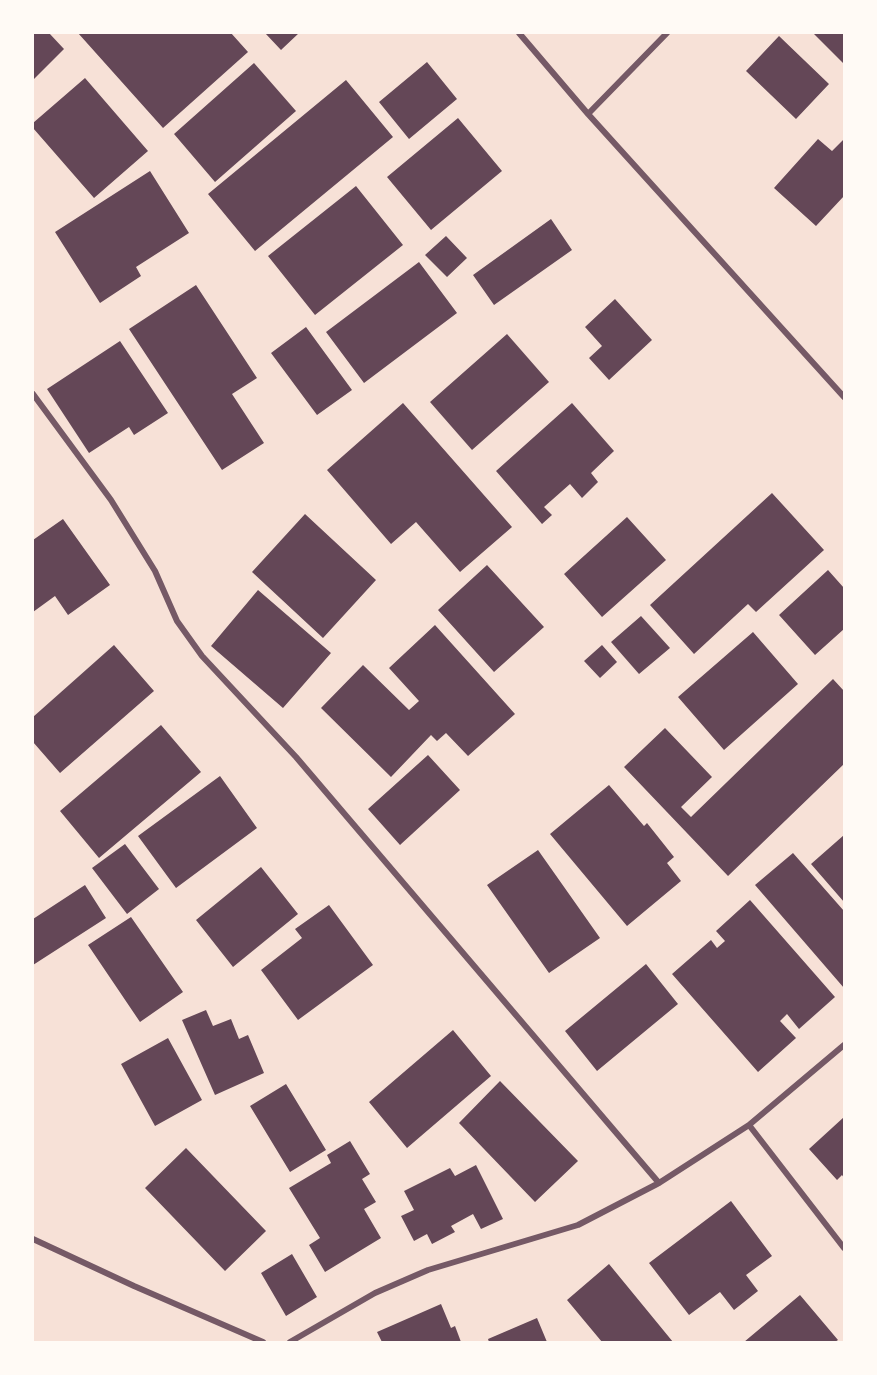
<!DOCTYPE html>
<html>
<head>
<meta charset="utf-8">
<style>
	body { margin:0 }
	#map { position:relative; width:877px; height:1375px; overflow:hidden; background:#f7e1d7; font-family:Rubik,sans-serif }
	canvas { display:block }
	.frame { position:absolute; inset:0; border:34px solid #fffaf5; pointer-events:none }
</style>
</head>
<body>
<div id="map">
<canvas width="877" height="1375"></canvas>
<div class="frame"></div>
</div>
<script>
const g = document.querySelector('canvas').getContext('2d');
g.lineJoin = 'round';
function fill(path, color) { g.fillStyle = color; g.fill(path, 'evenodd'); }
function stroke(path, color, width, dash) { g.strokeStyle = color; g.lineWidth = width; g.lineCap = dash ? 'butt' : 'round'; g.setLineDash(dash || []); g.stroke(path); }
fill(new Path2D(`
	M 33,33 L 49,33 L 64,49 L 33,80 Z
	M 78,33 L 231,33 L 248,52 L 163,128 Z
	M 265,33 L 299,33 L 281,50 Z
	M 813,33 L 844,33 L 844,64 Z
	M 779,36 L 829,84 L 796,119 L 746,71 Z
	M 427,62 L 457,99 L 409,139 L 379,102 Z
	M 254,63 L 296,111 L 215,182 L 174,134 Z
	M 85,78 L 148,151 L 94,198 L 33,128 L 33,123 Z
	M 346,80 L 393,137 L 255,251 L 208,194 Z
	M 458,118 L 502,171 L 431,230 L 387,177 Z
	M 818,139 L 832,151 L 844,139 L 844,196 L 816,226 L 774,188 Z
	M 150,171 L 189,233 L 136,267 L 141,276 L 100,303 L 55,232 Z
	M 356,186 L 403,245 L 315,315 L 268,256 Z
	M 551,219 L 572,250 L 494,305 L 473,275 Z
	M 446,236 L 467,258 L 447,277 L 425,255 Z
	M 419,262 L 457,313 L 364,383 L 326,332 Z
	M 196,285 L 257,378 L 232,394 L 264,443 L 222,470 L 129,329 Z
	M 615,299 L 652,340 L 609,380 L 589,358 L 602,346 L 585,327 Z
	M 306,327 L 352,390 L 317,415 L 271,353 Z
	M 507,334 L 549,382 L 472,450 L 430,402 Z
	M 120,341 L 168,413 L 134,435 L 129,427 L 89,453 L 47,389 Z
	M 403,403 L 512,527 L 460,572 L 416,522 L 391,544 L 327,470 Z
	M 572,403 L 614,451 L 591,473 L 598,482 L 582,498 L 570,484 L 544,507 L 552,515 L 542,524 L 496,471 Z
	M 772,493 L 824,550 L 756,612 L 748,604 L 694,654 L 650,605 Z
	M 305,514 L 376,580 L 323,638 L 252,572 Z
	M 627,517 L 666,560 L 602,617 L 564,574 Z
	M 63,519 L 110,585 L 68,615 L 55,596 L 33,612 L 33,540 Z
	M 487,565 L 544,627 L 494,672 L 438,610 Z
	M 828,570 L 844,588 L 844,629 L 815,655 L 779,615 Z
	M 258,590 L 331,653 L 283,708 L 211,646 Z
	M 641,616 L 670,648 L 639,674 L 611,642 Z
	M 435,625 L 515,714 L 468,756 L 446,733 L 437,741 L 431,735 L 391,777 L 321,708 L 363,665 L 409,710 L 419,701 L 389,668 Z
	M 753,632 L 798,684 L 724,750 L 678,697 Z
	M 114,645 L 154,691 L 60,773 L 33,742 L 33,717 Z
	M 602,645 L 617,662 L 600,678 L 584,661 Z
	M 833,679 L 844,691 L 844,764 L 728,876 L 624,767 L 665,728 L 712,777 L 681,807 L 691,817 Z
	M 161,725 L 201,772 L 99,858 L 60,811 Z
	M 428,755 L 460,790 L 400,845 L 368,809 Z
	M 220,776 L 257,828 L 176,888 L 138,836 Z
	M 609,785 L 644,826 L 647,823 L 674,857 L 667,863 L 681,881 L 627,926 L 550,834 Z
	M 844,835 L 844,902 L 811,864 Z
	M 125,844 L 159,889 L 127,914 L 92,868 Z
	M 538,850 L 600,938 L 549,973 L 487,885 Z
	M 793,853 L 844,911 L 844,988 L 755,885 Z
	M 261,867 L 298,914 L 233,967 L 196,920 Z
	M 85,885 L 106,918 L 33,965 L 33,919 Z
	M 750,900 L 835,997 L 799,1029 L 787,1014 L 780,1021 L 796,1038 L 758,1072 L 672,974 L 711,940 L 717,948 L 725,941 L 716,931 Z
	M 329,905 L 373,965 L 298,1020 L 261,970 L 302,938 L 295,929 Z
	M 131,917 L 183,992 L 140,1022 L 88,945 Z
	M 646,964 L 678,1004 L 597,1071 L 565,1031 Z
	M 206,1010 L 213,1026 L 231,1019 L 239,1039 L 248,1035 L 264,1073 L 215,1095 L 182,1020 Z
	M 453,1030 L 491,1076 L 407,1148 L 369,1102 Z
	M 168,1038 L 202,1100 L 155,1126 L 121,1064 Z
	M 500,1081 L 578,1161 L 535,1202 L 459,1123 Z
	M 286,1084 L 326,1150 L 290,1172 L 250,1106 Z
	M 844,1117 L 844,1178 L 842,1175 L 837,1180 L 809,1149 Z
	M 350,1141 L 370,1174 L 362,1179 L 376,1202 L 364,1209 L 381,1238 L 325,1272 L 309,1245 L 320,1238 L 289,1188 L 331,1163 L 327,1155 Z
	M 186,1148 L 266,1231 L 225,1271 L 145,1188 Z
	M 476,1165 L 503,1219 L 481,1229 L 473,1214 L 451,1226 L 455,1232 L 432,1244 L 427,1234 L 414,1241 L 401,1216 L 414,1210 L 404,1191 L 450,1168 L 455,1176 Z
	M 731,1201 L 772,1256 L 746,1275 L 758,1291 L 734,1310 L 720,1292 L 689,1315 L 649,1263 Z
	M 292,1254 L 317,1297 L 286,1316 L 261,1273 Z
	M 609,1264 L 673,1342 L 602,1342 L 567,1300 Z
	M 800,1295 L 838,1340 L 835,1342 L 744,1342 Z
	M 441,1304 L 451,1328 L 455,1326 L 461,1342 L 382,1342 L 377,1332 Z
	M 537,1318 L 547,1342 L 489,1342 L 488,1339 Z`), '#644757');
stroke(new Path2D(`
	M 519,33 L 588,114 L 844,397
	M 588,114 L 667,33
	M 33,394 L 111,500 L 155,571 L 177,621 L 202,656 L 296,757 L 659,1183
	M 749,1125 L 844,1248
	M 33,1239 L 134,1286 L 263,1342
	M 290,1342 L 375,1293 L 428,1270 L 578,1225 L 659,1183 L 749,1125 L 844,1045`), '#755966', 6);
</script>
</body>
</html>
